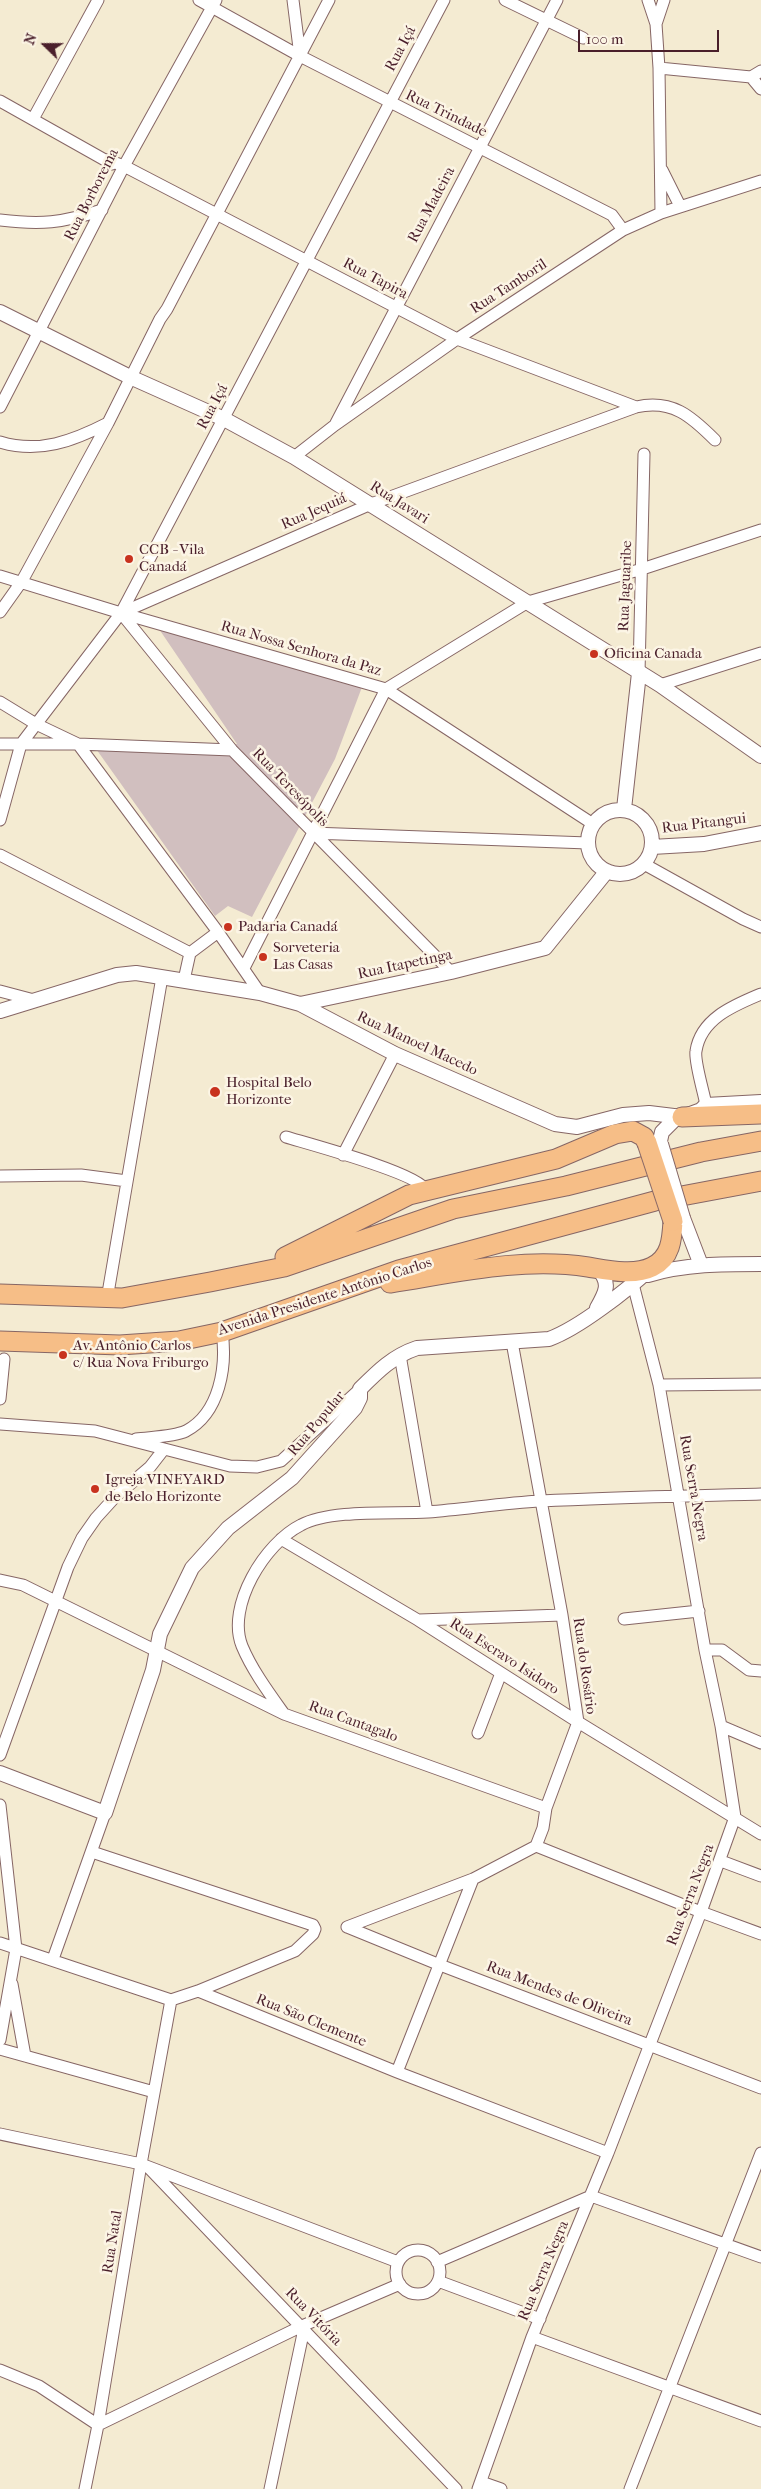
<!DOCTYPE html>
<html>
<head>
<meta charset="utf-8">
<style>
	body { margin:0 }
	#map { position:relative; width:761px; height:2489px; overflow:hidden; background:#f4ebd2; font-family:"IM FELL French Canon",serif }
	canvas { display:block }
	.north { position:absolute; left:20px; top:20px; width:50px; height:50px; -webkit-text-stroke:4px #fcf5e5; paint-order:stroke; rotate:292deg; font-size:14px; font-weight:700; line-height:20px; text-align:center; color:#4a1f2b }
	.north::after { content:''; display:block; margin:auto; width:18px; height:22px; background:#4a1f2b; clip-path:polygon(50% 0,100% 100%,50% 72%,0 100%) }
	.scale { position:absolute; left:578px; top:30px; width:141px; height:22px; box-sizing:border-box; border:2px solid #4a1f2b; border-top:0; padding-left:6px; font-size:15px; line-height:18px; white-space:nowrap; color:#4a1f2b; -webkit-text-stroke:4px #fcf5e5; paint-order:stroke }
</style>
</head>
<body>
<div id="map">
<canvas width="761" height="2489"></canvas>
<div class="north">N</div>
<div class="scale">100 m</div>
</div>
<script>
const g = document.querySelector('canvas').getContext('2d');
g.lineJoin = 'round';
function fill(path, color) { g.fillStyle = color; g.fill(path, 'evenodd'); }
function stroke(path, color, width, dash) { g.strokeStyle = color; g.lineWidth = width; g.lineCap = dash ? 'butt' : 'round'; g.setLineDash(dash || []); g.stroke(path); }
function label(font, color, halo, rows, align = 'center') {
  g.font = font + ' "IM FELL French Canon",serif'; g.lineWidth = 5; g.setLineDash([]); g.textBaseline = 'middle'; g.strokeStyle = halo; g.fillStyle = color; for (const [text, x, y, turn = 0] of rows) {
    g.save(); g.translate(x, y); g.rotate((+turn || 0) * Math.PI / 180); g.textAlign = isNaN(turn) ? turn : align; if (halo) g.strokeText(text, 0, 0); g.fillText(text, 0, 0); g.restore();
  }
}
fill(new Path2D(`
	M 159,629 L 362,687 L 335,759 L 252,917 L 228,906 L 215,916 L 89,739 L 237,744 Z`), '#d1bfbf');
const minor = new Path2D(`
	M 199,0 L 300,56 L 612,215 L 623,230
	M 293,0 L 300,56
	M 505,0 L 583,38
	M 648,0 L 656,24 L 659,68 L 661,213
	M 656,24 L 664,0
	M 659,68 L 751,77 L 761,71
	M 751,77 L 761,89
	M 0,101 L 112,164
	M 33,119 L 98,0
	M 107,160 L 124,166 L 457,339 L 636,407
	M 662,170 L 680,206
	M 0,220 C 41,225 62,223 102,210
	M 0,407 L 124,166 L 216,0
	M 336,423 L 557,0
	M 0,442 C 39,454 73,441 108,423
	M 294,457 L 335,425 L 457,339 L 623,230 L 661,213 L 761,181
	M 0,576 L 121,613 L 386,689 L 593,824
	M 0,612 L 22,581 L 108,423 L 160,319 L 167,309 L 329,0
	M 639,673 L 644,454
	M 660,685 L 761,653
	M 0,702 L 36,724 L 78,744 L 218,932 L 260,993
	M 0,744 L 78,744 L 232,750
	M 0,820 L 21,744 L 121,613 L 444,0
	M 312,833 L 588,843
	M 0,855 L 190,953
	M 644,864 L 743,919 L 761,927
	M 244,968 L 386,689 L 528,602 L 642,569 L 761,530
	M 451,972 L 232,750 L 121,613 L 371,504 L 636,407 C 672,399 691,416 715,440
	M 184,980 L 190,953 L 218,932
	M 0,991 L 34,1000
	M 706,1105 C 704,1093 694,1061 696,1051 C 701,1018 735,1005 761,994
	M 286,1137 C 309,1144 418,1173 426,1190
	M 343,1155 L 395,1054
	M 0,1176 L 81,1175 L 127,1181
	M 107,1299 L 162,977
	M 400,1355 L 427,1512
	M 659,1385 L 761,1384
	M 0,1399 L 4,1359
	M 0,1424 L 95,1431 L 230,1466 L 257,1467 L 281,1461 L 360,1389
	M 136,1439 C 151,1437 173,1437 186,1431 C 220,1413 227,1366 222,1332
	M 281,1539 L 418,1620 L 578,1722 L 761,1834
	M 0,1580 L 23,1585 L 284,1714 L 546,1808
	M 624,1619 L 699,1611
	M 419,1620 L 562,1615
	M 705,1650 L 722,1650 L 749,1670 L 761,1671
	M 284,1714 C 269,1693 252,1670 242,1646 C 226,1606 265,1543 301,1525 C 331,1509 392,1514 428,1512 C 466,1509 503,1503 541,1501 C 614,1497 688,1496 761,1494
	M 721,1726 L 761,1743
	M 478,1733 L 501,1673
	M 0,1755 L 68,1567 L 82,1538 L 96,1518 L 116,1496 L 150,1467 L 164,1449
	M 0,1805 L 16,1949 L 0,2040
	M 536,1846 L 701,1912 L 761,1934
	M 721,1861 L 761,1876
	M 347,1927 L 473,1879 L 536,1846 L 543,1828 L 546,1808 L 578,1722 L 562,1615 L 512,1342
	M 347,1927 L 440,1965 L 761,2088
	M 0,1943 L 171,2000 L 198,1991 L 295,1951 L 313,1934 L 315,1929 L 313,1925 L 92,1852
	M 53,1959 L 105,1813
	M 12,1984 L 25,2056
	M 198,1991 L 397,2072 L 608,2153
	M 0,2049 L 154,2092
	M 397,2072 L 473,1879
	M 0,2134 L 141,2164 L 398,2262
	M 148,2167 L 456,2489
	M396 2272a22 22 0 1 1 44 0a22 22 0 1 1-44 0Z
	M 437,2262 L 591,2196 L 761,2257
	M 438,2281 L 540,2319
	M 532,2337 L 761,2421
	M 0,2370 L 39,2386 L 98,2425
	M 98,2425 L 302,2326 L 400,2284
	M 481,2482 L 501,2489
	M 85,2489 L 98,2425 L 141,2164 L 171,2000
	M 270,2489 L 304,2329
	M 478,2489 L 532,2337 L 608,2153 L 701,1912 L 735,1817 L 721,1726 L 705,1650 L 659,1385 L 633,1284
	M 630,2489 L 761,2153`);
const tertiary = new Path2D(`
	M 0,312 L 130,377 L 224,419 L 294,457 L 660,685 L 761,756
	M 624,809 L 639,673
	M588 842a32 32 0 1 1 64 0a32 32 0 1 1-64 0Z
	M 652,847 L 704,844 L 761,833
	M 300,1004 L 395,1054 L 555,1124 L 577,1127 L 623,1115 L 649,1113 L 682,1117 L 701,1110 L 706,1105 L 761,1102
	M 0,1011 L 117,975 L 136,973 L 260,993 L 300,1004 L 451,972 L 545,948 L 607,871
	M 660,1141 L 662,1132 L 677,1117
	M 683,1218 L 701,1265
	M 648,1275 C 685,1264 723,1264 761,1264
	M 597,1308 C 606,1292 611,1283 598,1269
	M 0,1773 L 105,1813 L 153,1670 L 160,1634 L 192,1568 L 228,1528 L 292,1478 L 355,1408 L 360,1398 L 360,1389 C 378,1371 393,1356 417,1348 L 549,1339 C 579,1328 626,1291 650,1269`);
const trunk = new Path2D(`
	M 682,1117 L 761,1114
	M 285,1257 L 409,1195 L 556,1159 L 615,1134 L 633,1131 L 644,1137 L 647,1143
	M 390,1283 C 455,1273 521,1257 588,1267 C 607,1270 634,1276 652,1267 C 671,1258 672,1239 673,1221
	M 0,1294 L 122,1298 L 210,1282 L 284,1267 L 453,1209 L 566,1186 L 701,1152 L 761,1141
	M 0,1341 L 120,1345 L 179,1341 L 222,1332 L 399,1270 L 655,1201 L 761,1181`);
stroke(minor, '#866665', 13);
stroke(tertiary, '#866665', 16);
stroke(trunk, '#866665', 21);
stroke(minor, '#fff', 11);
stroke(tertiary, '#fff', 14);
stroke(trunk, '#f6be87', 19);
const tertiaryBridge = new Path2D(`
	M 661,1144 L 683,1218`);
const trunkBridge = new Path2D(`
	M 647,1143 L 673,1221`);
stroke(tertiaryBridge, '#866665', 16, []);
stroke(trunkBridge, '#866665', 21, []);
stroke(tertiaryBridge, '#fff', 14);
stroke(trunkBridge, '#f6be87', 19);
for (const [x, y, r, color] of [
	[129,559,5,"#c8321e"],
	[594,654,5,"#c8321e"],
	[228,927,5,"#c8321e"],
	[263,957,5,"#c8321e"],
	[215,1092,6,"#c8321e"],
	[63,1355,5,"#c8321e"],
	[95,1489,5,"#c8321e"]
]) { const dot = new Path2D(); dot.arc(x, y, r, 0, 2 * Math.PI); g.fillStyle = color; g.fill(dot); stroke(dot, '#fcf5e5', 2); }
label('15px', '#4a1f2b', '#fcf5e5', [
	["Rua Içá",401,49,-62],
	["Rua Trindade",446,114,26],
	["Rua Borborema",92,195,-63],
	["Rua Madeira",432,205,-62],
	["Rua Tapira",375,279,28],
	["Rua Tamboril",509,287,-33],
	["Rua Içá",213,407,-62],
	["Rua Javari",399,503,32],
	["Rua Jequiá",314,512,-24],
	["Rua Jaguaribe",626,586,-88],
	["Rua Nossa Senhora da Paz",301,649,16],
	["Rua Teresópolis",290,788,46],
	["Rua Pitangui",704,824,-7],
	["Rua Itapetinga",405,965,-12],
	["Rua Manoel Macedo",417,1044,25],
	["Avenida Presidente Antônio Carlos",325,1297,-18],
	["Rua Popular",317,1424,-50],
	["Rua Serra Negra",693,1488,80],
	["Rua Escravo Isidoro",504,1657,33],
	["Rua do Rosário",584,1666,82],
	["Rua Cantagalo",353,1722,20],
	["Rua Serra Negra",691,1895,-69],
	["Rua Mendes de Oliveira",559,1994,21],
	["Rua São Clemente",311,2021,22],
	["Rua Natal",113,2242,-81],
	["Rua Serra Negra",544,2271,-67],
	["Rua Vitória",313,2317,46]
]);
label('15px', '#4a1f2b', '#fcf5e5', [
	["CCB - Vila",139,550],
	["Canadá",139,567],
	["Oficina Canada",604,654],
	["Padaria Canadá",238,927],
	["Sorveteria",273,948],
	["Las Casas",273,965],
	["Hospital Belo",226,1083],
	["Horizonte",226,1100],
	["Av. Antônio Carlos",73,1346],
	["c/ Rua Nova Friburgo",73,1363],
	["Igreja VINEYARD",105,1480],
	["de Belo Horizonte",105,1497]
], 'left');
</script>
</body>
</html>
